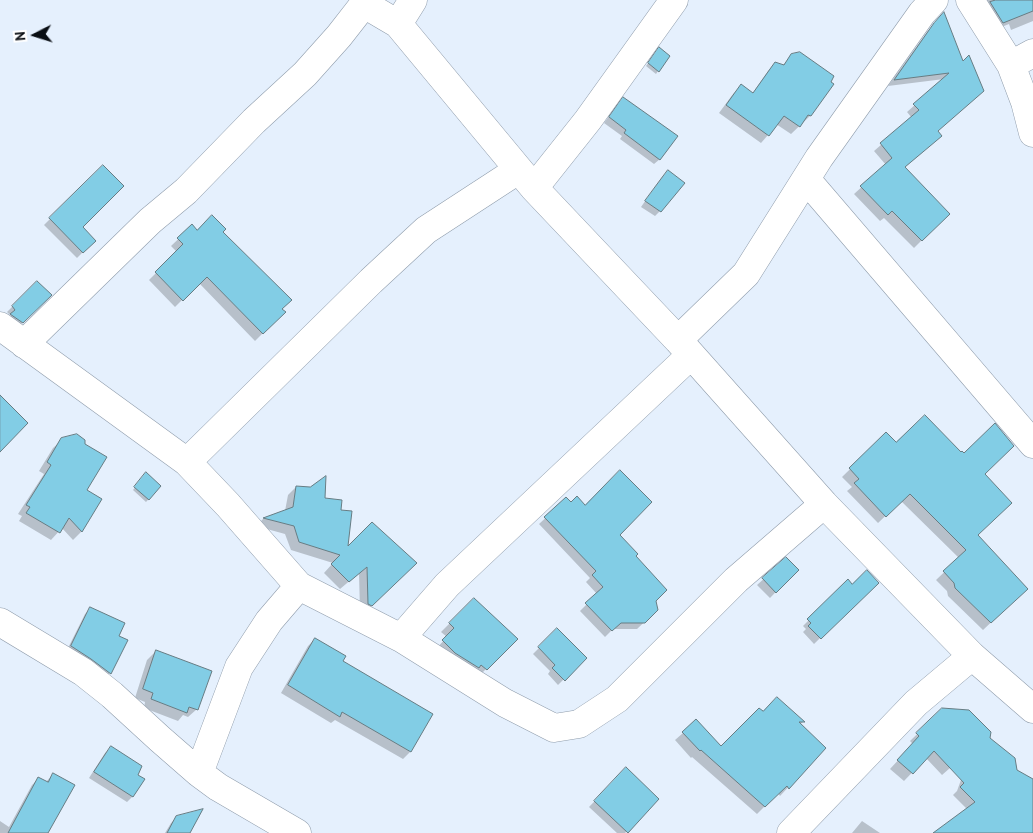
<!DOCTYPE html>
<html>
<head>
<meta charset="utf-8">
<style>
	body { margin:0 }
	#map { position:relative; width:1033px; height:833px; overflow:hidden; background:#e5f0fd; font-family:"PT Sans",sans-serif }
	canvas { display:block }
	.north { position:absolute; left:10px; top:10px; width:50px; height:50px; -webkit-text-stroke:4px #fff; paint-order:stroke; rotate:265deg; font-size:14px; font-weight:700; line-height:20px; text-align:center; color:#090e13 }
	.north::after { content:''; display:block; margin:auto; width:18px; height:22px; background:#090e13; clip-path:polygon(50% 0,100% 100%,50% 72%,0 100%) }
</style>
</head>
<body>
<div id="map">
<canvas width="1033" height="833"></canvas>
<div class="north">N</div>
</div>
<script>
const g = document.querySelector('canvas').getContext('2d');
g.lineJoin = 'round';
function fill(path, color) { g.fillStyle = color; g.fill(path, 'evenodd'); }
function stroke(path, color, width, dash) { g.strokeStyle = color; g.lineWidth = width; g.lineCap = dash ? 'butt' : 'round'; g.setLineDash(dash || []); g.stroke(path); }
fill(new Path2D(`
	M 977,0 L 1033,0 L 1033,21 L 1011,30 L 1009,24 L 994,30 Z
	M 944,14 L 962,63 L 933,143 L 904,168 L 948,214 L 914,248 L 884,218 L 880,221 L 854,194 L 886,165 L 874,151 L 912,118 L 907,112 L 944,79 L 888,86 L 927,32 Z
	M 657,51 L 658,71 L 656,74 L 646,66 Z
	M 792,55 L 829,82 L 810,116 L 791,134 L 776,124 L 768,135 L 761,143 L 719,113 L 733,94 L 741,86 L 752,94 L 768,71 L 775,63 L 782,66 Z
	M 618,104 L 660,159 L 654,164 L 620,139 L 622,136 L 604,123 Z
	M 103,166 L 81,227 L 94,241 L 77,258 L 44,225 Z
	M 668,171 L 660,211 L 655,216 L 641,207 L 662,177 Z
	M 192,226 L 284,312 L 255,341 L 199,283 L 175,307 L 149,280 L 177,252 L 171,246 Z
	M 37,282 L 50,295 L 17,328 L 6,320 L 11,316 L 7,312 Z
	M 886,434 L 895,444 L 983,475 L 976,535 L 1019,596 L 983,630 L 948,596 L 947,591 L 936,580 L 959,558 L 901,501 L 878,523 L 847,491 L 852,487 L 842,477 Z
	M 62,440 L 86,491 L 101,500 L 81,532 L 73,540 L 62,528 L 51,540 L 19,521 L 22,516 L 18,514 L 44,474 L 39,471 L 53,448 Z
	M 146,474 L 160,487 L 146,502 L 133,490 Z
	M 296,487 L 324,499 L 339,511 L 347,550 L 407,571 L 363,613 L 360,612 L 359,573 L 340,589 L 324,573 L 333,563 L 291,550 L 285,534 L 256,526 L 263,519 L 285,511 L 288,495 Z
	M 566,499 L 618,535 L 634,556 L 655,600 L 657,610 L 637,629 L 613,629 L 605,637 L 580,611 L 597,594 L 586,582 L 590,578 L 539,524 Z
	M 786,559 L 797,570 L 770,598 L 757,585 Z
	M 848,581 L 852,585 L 877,582 L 814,644 L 803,632 L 806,629 L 803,626 Z
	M 474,599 L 516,639 L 477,678 L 435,650 L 447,637 L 441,632 Z
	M 91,608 L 117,636 L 126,641 L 110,673 L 105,679 L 66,652 L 85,614 Z
	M 557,630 L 585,658 L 558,685 L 548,674 L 550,671 L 533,654 Z
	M 315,639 L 341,661 L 410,752 L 403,759 L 335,720 L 331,723 L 281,693 L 308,646 Z
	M 156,651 L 197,709 L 188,717 L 183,715 L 178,721 L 144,708 L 145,702 L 135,698 L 147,660 Z
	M 942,710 L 979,722 L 950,768 L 942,775 L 926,758 L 904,781 L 890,769 L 913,744 L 910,741 Z
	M 763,713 L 803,722 L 800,724 L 825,748 L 780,796 L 778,793 L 757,814 L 692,757 L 691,758 L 675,740 L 683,733 L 721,748 Z
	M 975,741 L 1016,771 L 1033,781 L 1033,826 L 1029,833 L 943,833 L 967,809 L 953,795 L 957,791 Z
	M 111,748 L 136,775 L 143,780 L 132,797 L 127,802 L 89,778 L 105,753 Z
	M 626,769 L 657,799 L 625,833 L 617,833 L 589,807 Z
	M 53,774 L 46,833 L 0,833 L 0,821 L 9,827 L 32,785 L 39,778 L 46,782 Z
	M 177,817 L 189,833 L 165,833 L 171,823 Z
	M 862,821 L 880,833 L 852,833 Z`), '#0003');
const building = new Path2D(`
	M 996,0 L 1033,0 L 1033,11 L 1003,23 L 990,2 Z
	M 944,12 L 963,61 L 969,55 L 984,91 L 938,131 L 942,136 L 905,167 L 950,214 L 922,241 L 892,211 L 888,215 L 860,186 L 892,158 L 880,143 L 919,110 L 913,104 L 949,73 L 894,80 L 934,23 Z
	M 659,47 L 670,56 L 659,72 L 648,63 Z
	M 800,52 L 834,76 L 831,82 L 834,84 L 811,116 L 808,115 L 800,127 L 784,116 L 769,136 L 726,105 L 741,84 L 753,93 L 775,62 L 784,65 L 791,54 Z
	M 623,97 L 678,136 L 660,160 L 624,133 L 626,130 L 609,117 Z
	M 103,165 L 124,186 L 83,227 L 96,241 L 83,253 L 49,218 Z
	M 668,170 L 685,183 L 661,212 L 645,201 Z
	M 212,215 L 226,229 L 223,232 L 292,300 L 282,309 L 286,312 L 263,334 L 207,277 L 183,301 L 155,272 L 183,244 L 177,238 L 192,224 L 197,230 Z
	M 37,281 L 52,295 L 23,323 L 10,314 L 15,310 L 12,306 Z
	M 0,395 L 28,423 L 0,452 Z
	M 925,415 L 961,452 L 962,451 L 964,453 L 995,423 L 1014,446 L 985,474 L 1012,503 L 978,535 L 1028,589 L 991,623 L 955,588 L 954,583 L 943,571 L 966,550 L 910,494 L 886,517 L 854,483 L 859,479 L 849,468 L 886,432 L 896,442 Z
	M 77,434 L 85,440 L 85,444 L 107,457 L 87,490 L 102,499 L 82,532 L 69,518 L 60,533 L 26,513 L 30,507 L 26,505 L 51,465 L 47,462 L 61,438 Z
	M 620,470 L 652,502 L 620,535 L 638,554 L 636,556 L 667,590 L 656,601 L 658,610 L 645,623 L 621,623 L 612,631 L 585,603 L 603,587 L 592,575 L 596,571 L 544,517 L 566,497 L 571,502 L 577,496 L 585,505 Z
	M 146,472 L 161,486 L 149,500 L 134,487 Z
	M 326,476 L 325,498 L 342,500 L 341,510 L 352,511 L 348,546 L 372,522 L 417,563 L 372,606 L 368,604 L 367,567 L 349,582 L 331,564 L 340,555 L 299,542 L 294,526 L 263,518 L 293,507 L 296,486 L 310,487 Z
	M 786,557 L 799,570 L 776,593 L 762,578 Z
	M 867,570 L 879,583 L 821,639 L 808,626 L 811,623 L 807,619 L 848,579 L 852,584 Z
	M 474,598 L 518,639 L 487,670 L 481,665 L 479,668 L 455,653 L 442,640 L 454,628 L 449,623 Z
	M 90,607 L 125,623 L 119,636 L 128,640 L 111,674 L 91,659 L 71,646 Z
	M 557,628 L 587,658 L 565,681 L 552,668 L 555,665 L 538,647 Z
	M 315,638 L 346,656 L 343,661 L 433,714 L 411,752 L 342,712 L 340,717 L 288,685 Z
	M 156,650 L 212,671 L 198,710 L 189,707 L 187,713 L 151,699 L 153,693 L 143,689 Z
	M 777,697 L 805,722 L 799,722 L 826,748 L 789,789 L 787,786 L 765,807 L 701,750 L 700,751 L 682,732 L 696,719 L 721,746 L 759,708 L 763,711 Z
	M 942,708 L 969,710 L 991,732 L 990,738 L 1015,758 L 1017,770 L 1033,779 L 1033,833 L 933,833 L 975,802 L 960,787 L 964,783 L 934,751 L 913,774 L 897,760 L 919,736 L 916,733 Z
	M 111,746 L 142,766 L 138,775 L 145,779 L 133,797 L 94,772 Z
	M 626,767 L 659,799 L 628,833 L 594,801 Z
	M 53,773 L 75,785 L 48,833 L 8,833 L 38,777 L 48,782 Z
	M 203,809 L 190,833 L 167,833 L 176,816 Z`);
fill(building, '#82cde5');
stroke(building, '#677c83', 1);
const street = new Path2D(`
	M 413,0 L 398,24 L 534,188 L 678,340 L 824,504 L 972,656 L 1033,709
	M 970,0 L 1011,65 L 1025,102 L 1033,133
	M 1011,65 L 1033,53
	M 806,179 L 1033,444
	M 534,188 L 588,120 L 674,0
	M 0,326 L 187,462 L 228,505 L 299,586 L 401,638 L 505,703 L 554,728 L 579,724 L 617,699 L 736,580 L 824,504
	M 678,340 L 746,274 L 819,158 L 922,13 L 934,0
	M 24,344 L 150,221 L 186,191 L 254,121 L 305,74 L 339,36 L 364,4 L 398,24
	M 187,462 L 371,281 L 426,230 L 518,170
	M 0,622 L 83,672 L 112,695 L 160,739 L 199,773 L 218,787 L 297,833
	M 401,638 L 447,585 L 691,355
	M 199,773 L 239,667 L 269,621 L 299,586
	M 791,833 L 916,703 L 972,656`);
stroke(street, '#8f9cab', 29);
stroke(street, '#fff', 28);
</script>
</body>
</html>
